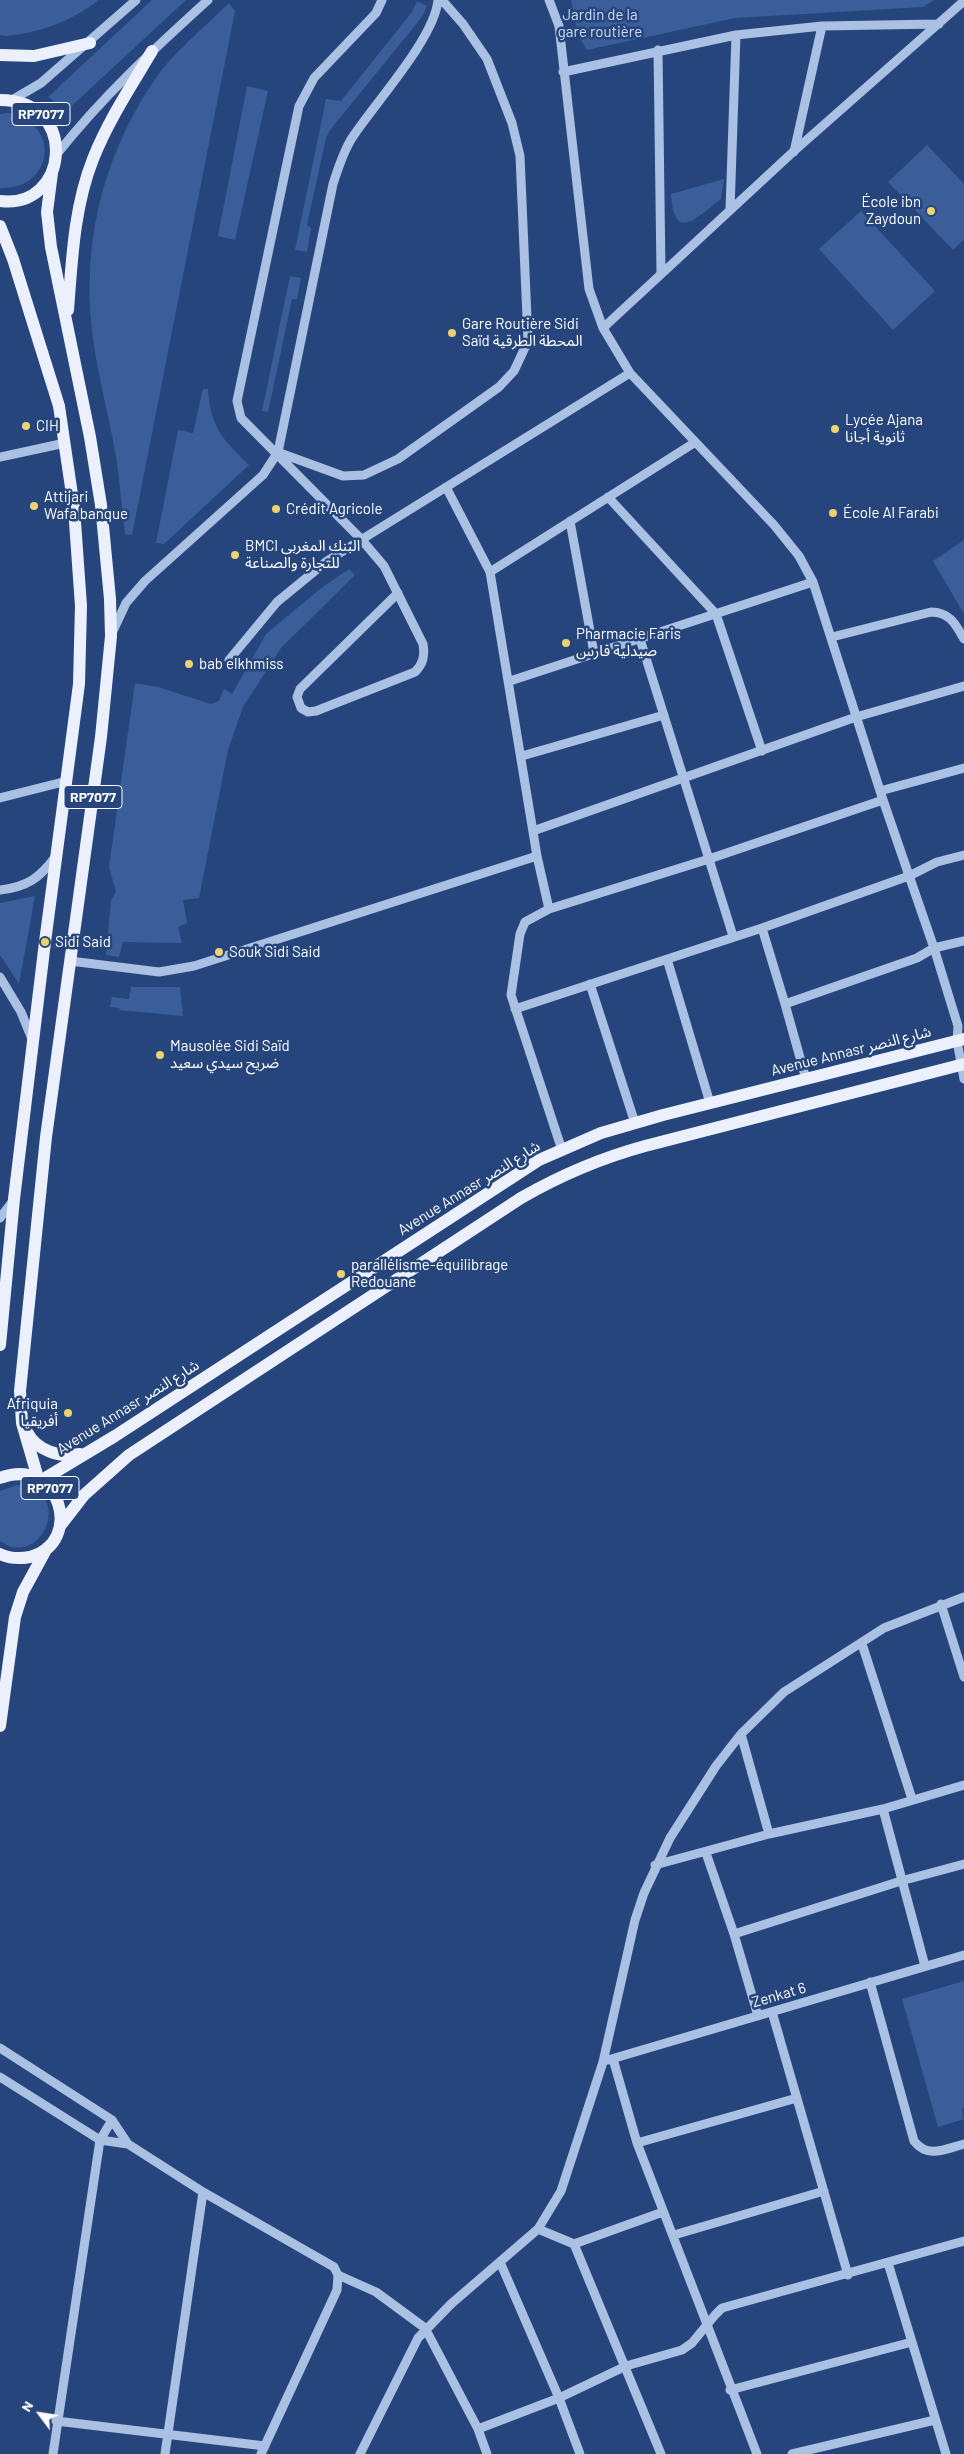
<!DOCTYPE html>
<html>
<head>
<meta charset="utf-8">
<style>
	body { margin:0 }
	#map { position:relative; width:964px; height:2454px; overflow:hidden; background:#26457c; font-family:Barlow,sans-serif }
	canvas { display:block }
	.north { position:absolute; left:15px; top:2389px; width:50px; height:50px; -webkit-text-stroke:4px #26457c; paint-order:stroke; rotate:301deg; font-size:14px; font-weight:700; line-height:20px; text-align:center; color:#fff }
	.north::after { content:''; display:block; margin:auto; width:18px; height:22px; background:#fff; clip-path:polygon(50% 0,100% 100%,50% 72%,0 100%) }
</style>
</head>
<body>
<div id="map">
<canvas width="964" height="2454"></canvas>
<div class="north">N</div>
</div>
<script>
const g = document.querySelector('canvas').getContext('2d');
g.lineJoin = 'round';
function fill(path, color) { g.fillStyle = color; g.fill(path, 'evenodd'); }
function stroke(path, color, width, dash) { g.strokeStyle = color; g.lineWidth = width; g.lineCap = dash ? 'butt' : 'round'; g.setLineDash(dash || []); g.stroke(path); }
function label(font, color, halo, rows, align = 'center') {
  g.font = font + ' Barlow,"Noto Sans Arabic",sans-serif'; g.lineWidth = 5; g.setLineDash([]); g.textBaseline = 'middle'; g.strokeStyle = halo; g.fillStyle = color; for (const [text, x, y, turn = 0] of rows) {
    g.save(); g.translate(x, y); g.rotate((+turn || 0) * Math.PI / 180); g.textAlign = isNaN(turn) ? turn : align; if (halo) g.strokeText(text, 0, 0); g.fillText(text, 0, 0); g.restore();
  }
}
fill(new Path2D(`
	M 0,0 L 99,0 C 72,21 40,33 6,36 L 0,35 Z
	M 152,0 L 186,0 L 64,113 L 59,105 L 48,97 Z
	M 571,0 L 934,0 L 923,7 L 735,18 L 587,50 L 578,35 Z
	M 417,1 L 427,6 L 422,17 L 330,130 L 326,138 L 307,225 L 311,228 L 307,252 L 295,250 L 326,99 L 341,101 L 412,12 Z
	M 229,3 L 235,11 L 132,535 L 125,534 C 122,510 120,486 117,463 C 111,425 101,389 95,352 C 79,255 99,163 153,82 C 173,52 204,28 229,3 Z
	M 247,86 L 268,91 L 235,240 L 218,236 Z
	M 8,113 C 62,123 54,190 0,188 L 0,114 Z
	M 927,145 L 964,184 L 964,239 L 953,250 L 888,182 Z
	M 724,179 L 721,199 C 697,217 674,244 671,194 Z
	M 861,211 L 935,291 L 893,330 L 819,249 Z
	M 290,276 L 301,278 L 297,299 L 292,299 L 268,412 L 262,411 Z
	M 203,389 L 208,389 C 211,429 222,438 249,465 L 164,544 L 156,543 L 178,430 L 193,433 Z
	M 964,540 L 964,614 L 933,561 Z
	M 349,569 L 355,575 L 281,648 L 243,707 L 228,750 L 199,898 L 183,900 L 187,923 L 178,927 L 182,943 L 123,942 L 119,957 L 106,955 L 111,900 L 116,892 L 109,867 L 135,683 L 158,687 L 211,704 L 219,701 L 224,689 L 232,694 L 266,634 L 320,589 Z
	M 35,896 L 19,984 L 0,955 L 0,903 Z
	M 131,987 L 180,987 L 183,1016 L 119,1010 L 120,1008 L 110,1007 L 112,997 L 129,999 Z
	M 17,1485 C 77,1490 41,1571 0,1541 L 0,1491 Z
	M 964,1981 L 964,2108 L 962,2109 L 964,2119 L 938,2127 L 902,1999 Z`), '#3a5e99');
stroke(new Path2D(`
	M 382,0 L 376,13 L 314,78 L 299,106 L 237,401 L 241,418 L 361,539 L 384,566 L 423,644 C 425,656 423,664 415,672 L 316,711 L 308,712 L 301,708 L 297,697 L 300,689 L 398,593
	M 549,0 L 559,26 L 589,289 L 603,328 L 630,373 L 774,525 L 799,556 L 813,582 L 883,800 L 934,948 L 958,1026 L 957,1041 L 964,1079
	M 658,50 L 661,273
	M 563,72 L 736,35 L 822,26 L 939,24
	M 12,100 L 41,83 L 136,0
	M 794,152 L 822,26
	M 57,154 C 102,97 154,49 208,0
	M 730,210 L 736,35
	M 603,328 L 793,152 L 964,1
	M 280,453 L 343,476 L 364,475 L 398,459 L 499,387 L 514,371 L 528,341 L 520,156 L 512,123 L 487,59 L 463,24 L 442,0
	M 0,457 L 65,443
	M 446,487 L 490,572 L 537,856 L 549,909
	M 608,497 L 716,614 L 762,751
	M 570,521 L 594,653
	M 490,572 L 694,443
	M 112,633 L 126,603 L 145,581 L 263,475 L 278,452 L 333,184 C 338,169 343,152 352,138 C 374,104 435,38 438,0
	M 832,637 L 931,612 C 950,612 956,625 964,639
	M 640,639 L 733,936
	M 229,660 L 277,602 L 327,561 L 630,373
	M 510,681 L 813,582
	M 522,756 L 664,715
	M 880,791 L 964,768
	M 0,798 L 67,781
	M 533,831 L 856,717 L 964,686
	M 0,890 C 27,887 40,878 56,856
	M 762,928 L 785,1004 L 917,958 L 934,948 L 964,941
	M 667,959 L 710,1103
	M 70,961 L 159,972 L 194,966 L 537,856
	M 0,977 L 21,1012 L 32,1039
	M 590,984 L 635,1123
	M 785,1004 L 806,1079
	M 515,1009 L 762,928 L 909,876 L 937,862 L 964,855
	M 562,1150 L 511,995 L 520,934 L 525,922 L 549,909 L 709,859 L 883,800
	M 0,1218 L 13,1201
	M 941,1604 L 964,1677
	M 862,1644 L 912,1799
	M 741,1734 L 769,1834
	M 883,1809 L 925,1966
	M 706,1853 L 734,1934 L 758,2016
	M 655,1865 L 769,1834 L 883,1809 L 964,1785
	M 734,1934 L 901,1881 L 964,1864
	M 870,1982 L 914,2141 C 928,2159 945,2149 964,2144
	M 772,2012 L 848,2275
	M 0,2048 L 112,2120 L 128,2144 L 203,2192 L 334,2267 L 338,2275 L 337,2290 L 261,2454
	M 613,2059 L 637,2143 L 757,2454
	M 608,2060 L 964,1955
	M 0,2077 L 100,2140 L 128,2144
	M 637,2143 L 797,2098
	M 538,2229 L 574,2244 L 663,2212
	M 674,2235 L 824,2191
	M 574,2244 L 661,2454
	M 500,2262 L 559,2398 L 580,2454
	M 888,2263 L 946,2454
	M 338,2275 L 376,2292 L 425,2328 L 478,2429 L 487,2454
	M 730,2390 L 912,2342
	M 56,2421 L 265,2446
	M 478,2429 L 559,2398 L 626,2366 L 682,2350 L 692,2343 L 715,2315 L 722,2308 L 964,2241
	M 53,2454 L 100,2140 L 112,2120
	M 165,2454 L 203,2192
	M 360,2454 L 418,2338 L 451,2304 L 538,2229 L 561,2191 L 603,2062 L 635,1920 L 644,1893 L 670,1838 L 716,1766 L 741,1734 L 784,1692 L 884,1628 L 964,1597
	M 792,2454 L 935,2420`), '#abc1e4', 9);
stroke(new Path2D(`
	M 0,55 L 34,56 L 90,43
	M 0,100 C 80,100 69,210 0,201
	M 0,226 L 13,259 L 59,406 L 74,508 L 81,606 L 79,684 L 45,942 L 14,1199 L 0,1345
	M 68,310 C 72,259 74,207 93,159 C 108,121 131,86 152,51
	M 27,1432 C 37,1451 60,1458 80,1454
	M 0,1478 C 60,1455 85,1543 30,1557 C 19,1559 10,1559 0,1554
	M 38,1478 L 22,1423 L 20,1391 L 46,1137 L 101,737 L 111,636 L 110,599 L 101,505 L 90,437 L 51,247 L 47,212 L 52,173
	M 42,1480 L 115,1436 L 539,1160 L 601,1133 L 663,1115 L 964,1039
	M 60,1526 L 84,1495 L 129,1455 L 521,1198 C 561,1175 601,1158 645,1146 L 964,1064
	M 0,1726 L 15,1617 L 23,1592 L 47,1548`), '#ebf0fc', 12);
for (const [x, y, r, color] of [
	[931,211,5,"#edd271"],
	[452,333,5,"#edd271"],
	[26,426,5,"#edd271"],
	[835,429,5,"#edd271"],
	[34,506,5,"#edd271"],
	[276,509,5,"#edd271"],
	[833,513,5,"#edd271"],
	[235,555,5,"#edd271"],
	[566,643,5,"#edd271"],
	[189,664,5,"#edd271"],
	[45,942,5,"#edd271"],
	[219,952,5,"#edd271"],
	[160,1055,5,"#edd271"],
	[341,1274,5,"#edd271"],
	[68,1413,5,"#edd271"]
]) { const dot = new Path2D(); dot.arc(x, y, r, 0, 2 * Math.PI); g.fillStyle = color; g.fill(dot); stroke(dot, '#26457c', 2); }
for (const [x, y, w] of [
	[41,114,58],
	[93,797,58],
	[50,1488,58]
]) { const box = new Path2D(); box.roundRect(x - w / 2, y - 11.5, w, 23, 4); g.fillStyle = '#26457c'; g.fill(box); stroke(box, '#fff', 1); }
label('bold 14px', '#fff', null, [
	["RP7077",41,114],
	["RP7077",93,797],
	["RP7077",50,1488]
]);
label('15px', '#cedcf4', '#26457c', [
	["Jardin de la",600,15],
	["gare routière",600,32]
]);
label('15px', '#fff', '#26457c', [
	["École ibn",921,202,"right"],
	["Zaydoun",921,219,"right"],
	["Gare Routière Sidi",462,324],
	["Saïd المحطة الطرقية",462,341],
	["Lycée Ajana",845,420],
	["ثانوية أجانا",845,437],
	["CIH",36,426],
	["Attijari",44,497],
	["Wafa banque",44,514],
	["Crédit Agricole",286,509],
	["École Al Farabi",843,513],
	["BMCI البنك المغربي",245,546],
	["للتجارة والصناعة",245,563],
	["Pharmacie Faris",576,634],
	["صيدلية فارس",576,651],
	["bab elkhmiss",199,664],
	["Sidi Said",55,942],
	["Souk Sidi Said",229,952],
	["Mausolée Sidi Saïd",170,1046],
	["ضريح سيدي سعيد",170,1063],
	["parallélisme-équilibrage",351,1265],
	["Redouane",351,1282],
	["Afriquia",58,1404,"right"],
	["أفريقيا",58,1421,"right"]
], 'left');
label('15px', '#fff', '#26457c', [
	["Avenue Annasr شارع النصر",851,1051,-14],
	["Avenue Annasr شارع النصر",469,1188,-32],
	["Avenue Annasr شارع النصر",128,1407,-32],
	["Zenkat 6",779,1995,-16]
]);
</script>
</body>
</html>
